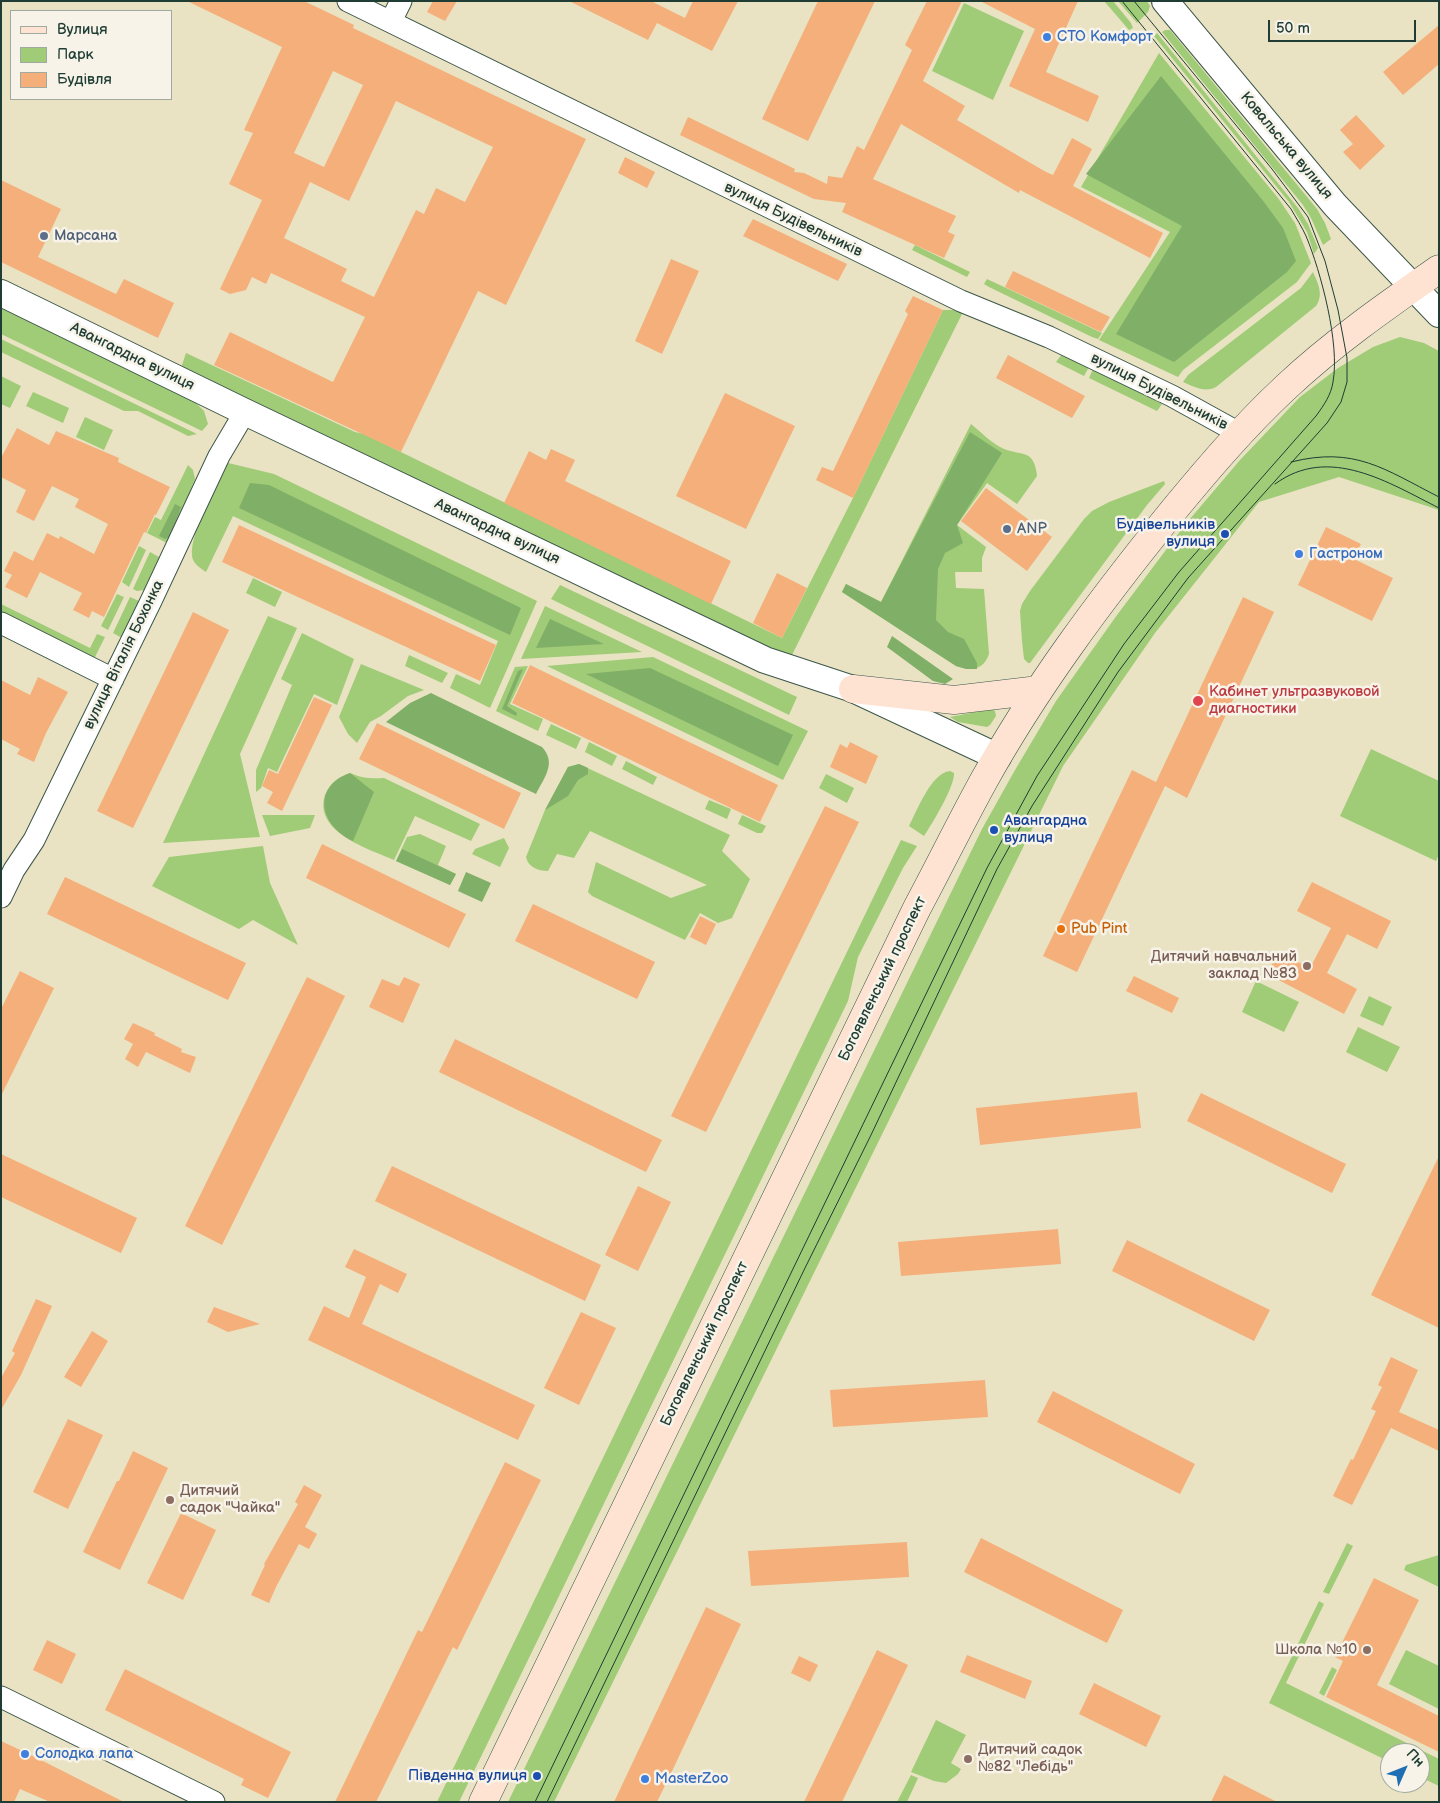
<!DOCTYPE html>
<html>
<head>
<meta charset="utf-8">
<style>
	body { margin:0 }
	#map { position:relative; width:1440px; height:1803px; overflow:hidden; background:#e9e3c3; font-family:"Balsamiq Sans",sans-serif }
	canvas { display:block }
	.frame { position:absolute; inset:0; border:2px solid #1f3d34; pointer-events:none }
	.legend { position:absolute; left:10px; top:10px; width:162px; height:90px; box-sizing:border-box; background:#f7f3e8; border:1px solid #a1aaa0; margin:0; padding:6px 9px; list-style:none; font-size:15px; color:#1f3d34 }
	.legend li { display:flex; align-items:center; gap:10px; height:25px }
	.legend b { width:25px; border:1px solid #a1aaa0 }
	.north { position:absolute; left:1380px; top:1743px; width:50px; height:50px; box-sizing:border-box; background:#f7f3e8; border:1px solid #a1aaa0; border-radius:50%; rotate:46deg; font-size:14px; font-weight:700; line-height:20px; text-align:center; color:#1f3d34 }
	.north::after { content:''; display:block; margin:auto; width:18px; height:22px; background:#1f6fb2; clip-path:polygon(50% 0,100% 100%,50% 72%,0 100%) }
	.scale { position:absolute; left:1268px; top:20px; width:148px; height:22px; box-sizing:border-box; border:2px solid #1f3d34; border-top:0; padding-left:6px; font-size:15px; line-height:18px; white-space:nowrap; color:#1f3d34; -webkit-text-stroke:4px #f7f3e8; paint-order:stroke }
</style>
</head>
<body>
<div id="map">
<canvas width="1440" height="1803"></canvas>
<div class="frame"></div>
<ul class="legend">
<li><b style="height:6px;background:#fee3d2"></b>Вулиця</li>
<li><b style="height:14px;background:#a0cb77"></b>Парк</li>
<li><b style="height:14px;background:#f4af7a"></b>Будівля</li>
</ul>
<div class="north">Пн</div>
<div class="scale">50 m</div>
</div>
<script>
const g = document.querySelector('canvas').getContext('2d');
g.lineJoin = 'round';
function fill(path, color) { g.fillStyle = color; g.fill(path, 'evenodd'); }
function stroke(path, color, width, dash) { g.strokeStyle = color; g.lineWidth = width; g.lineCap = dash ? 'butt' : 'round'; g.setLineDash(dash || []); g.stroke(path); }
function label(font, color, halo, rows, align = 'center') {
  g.font = font + ' "Balsamiq Sans",sans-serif'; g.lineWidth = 5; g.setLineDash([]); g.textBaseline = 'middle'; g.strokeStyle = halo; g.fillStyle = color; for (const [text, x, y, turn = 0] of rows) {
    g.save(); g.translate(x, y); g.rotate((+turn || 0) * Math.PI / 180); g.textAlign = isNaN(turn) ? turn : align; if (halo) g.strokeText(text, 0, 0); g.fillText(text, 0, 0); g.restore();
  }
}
fill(new Path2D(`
	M 1104,1 L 1113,1 L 1131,23 L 1133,28 L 1129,30 Z
	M 1118,1 L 1147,1 L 1150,6 L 1148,12 L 1137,23 Z
	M 964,3 L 1024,31 L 993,100 L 932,71 Z
	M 1165,30 L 1170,30 L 1317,209 L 1325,223 L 1331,239 L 1323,245 L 1311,218 L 1303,205 L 1162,32 Z
	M 1157,33 L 1298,208 L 1308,224 L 1318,248 L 1314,254 L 1307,232 L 1289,202 L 1154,36 Z
	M 1159,53 L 1278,198 L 1295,223 L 1311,263 L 1297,282 L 1183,370 L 1178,377 L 1099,340 L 1170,232 L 1081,187 Z
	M 915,245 L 970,272 L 967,277 L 912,250 Z
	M 1313,272 C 1318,283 1324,295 1316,306 L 1216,387 C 1204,393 1195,387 1183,382 L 1188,375 L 1301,288 Z
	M 987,279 L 1102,333 L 1098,339 L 1092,337 L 989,287 L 984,284 Z
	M 1,308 L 195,402 L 204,411 L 208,424 L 202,431 L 1,334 Z
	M 943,310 L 964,310 L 792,655 L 769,652 L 181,368 L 186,353 L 355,432 L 364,434 L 782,638 L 853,498 Z
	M 1400,337 L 1424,343 L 1439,351 L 1439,510 L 1339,477 L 1259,502 L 1155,633 L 1063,766 L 554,1802 L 508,1802 L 982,829 L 1015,770 L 1056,701 L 1117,615 L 1184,526 L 1240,460 L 1300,397 L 1338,368 L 1373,347 Z
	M 1,339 L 197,434 L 188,436 L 138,411 L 124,411 L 1,352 Z
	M 1062,354 L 1089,367 L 1084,376 L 1056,362 Z
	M 1093,369 L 1162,404 L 1157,411 L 1089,378 Z
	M 1,376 L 21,386 L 10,408 L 1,404 Z
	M 33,392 L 69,408 L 63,423 L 26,406 Z
	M 85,417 L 113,430 L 104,450 L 76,437 Z
	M 971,424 C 981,432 992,444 1004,449 C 1023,456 1034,449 1037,476 L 1017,504 L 987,483 L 957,525 L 986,547 L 982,558 L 982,572 L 955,572 L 956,588 L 984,589 L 989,654 C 983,671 971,671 956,666 L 842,592 L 846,584 L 881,602 Z
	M 224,462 L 274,474 L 537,601 L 490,708 L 450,688 L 456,674 L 480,685 L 498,641 L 233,516 L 206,572 C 200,568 192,563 192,555 C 190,535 216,482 224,462 Z
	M 188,465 L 193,470 L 195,479 L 171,539 L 167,543 L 147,533 L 155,517 L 161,520 Z
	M 1164,481 L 1165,484 L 1147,505 L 1030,663 L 1028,663 L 1024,659 L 1022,641 L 1020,611 L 1022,604 L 1030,591 L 1084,519 L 1092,511 L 1109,502 Z
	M 139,546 L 146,550 L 129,587 L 122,582 Z
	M 150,552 L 159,557 L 144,590 L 137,591 L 133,589 Z
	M 253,578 L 282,592 L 275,607 L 246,593 Z
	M 560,585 L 797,697 L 789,715 L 551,599 Z
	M 117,594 L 124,597 L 108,630 L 101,626 Z
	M 130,597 L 139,601 L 122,638 L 113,633 Z
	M 1,604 L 90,648 L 97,634 L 105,637 L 94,659 L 1,618 Z
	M 545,606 L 642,652 L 521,659 Z
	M 268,616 L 297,628 L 240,754 L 260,837 L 163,843 Z
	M 302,633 L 354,659 L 337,705 L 314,694 L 277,772 L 268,768 L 261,788 L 256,792 L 256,770 L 292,685 L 281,679 Z
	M 409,655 L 448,673 L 442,683 L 405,666 Z
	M 653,657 L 808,731 L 783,780 L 547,666 Z
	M 361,664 L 424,690 L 408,696 L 381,716 L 370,722 L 357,743 L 348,734 L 339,717 Z
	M 528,666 L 510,704 L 543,719 L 538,731 L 496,711 L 515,667 Z
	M 991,709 L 995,711 L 996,716 L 990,725 L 987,727 L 958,722 L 950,717 Z
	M 551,724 L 581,738 L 576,749 L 546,735 Z
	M 589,742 L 617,756 L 612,766 L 585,752 Z
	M 1371,749 L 1439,781 L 1439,854 L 1436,861 L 1340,816 Z
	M 626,761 L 657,777 L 653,785 L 622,769 Z
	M 579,764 L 730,835 L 722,851 L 750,879 L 732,918 L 718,923 L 700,913 L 685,940 L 592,896 L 588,892 L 596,862 L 671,898 L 707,885 L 590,831 L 574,858 L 557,854 L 548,871 C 538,871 528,867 526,857 L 545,810 L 568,767 Z
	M 950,771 L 954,773 C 955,786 932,824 924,836 L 909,826 C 917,811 931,773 950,771 Z
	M 350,773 C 362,778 371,779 384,778 L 480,824 L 471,841 L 415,816 L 394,860 C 369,849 313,832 325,795 C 330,783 338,777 350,773 Z
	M 826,774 L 854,788 L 847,803 L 819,788 Z
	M 709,800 L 731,809 L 727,819 L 705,809 Z
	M 262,815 L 315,815 L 310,828 L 270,836 Z
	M 742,815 L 766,826 L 762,833 L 757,833 L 738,824 Z
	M 420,834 L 446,846 L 438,865 L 456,874 L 450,885 L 396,861 L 407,837 Z
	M 504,838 L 509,848 L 500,867 L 472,854 L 475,849 Z
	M 901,840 L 917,846 L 903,868 L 858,957 L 848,1001 L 459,1802 L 437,1802 Z
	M 263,846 L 270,883 L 298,945 L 253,920 L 239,929 L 152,886 L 169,857 Z
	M 1256,981 L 1299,1002 L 1284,1032 L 1242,1012 Z
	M 1369,996 L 1392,1007 L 1383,1026 L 1360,1016 Z
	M 1358,1027 L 1400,1047 L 1387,1072 L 1346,1052 Z
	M 1347,1543 L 1353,1546 L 1329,1594 L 1323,1592 Z
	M 1439,1555 L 1439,1587 L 1404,1570 L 1406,1565 Z
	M 1319,1601 L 1324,1604 L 1286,1683 L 1439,1759 L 1439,1786 L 1420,1777 L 1420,1753 L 1390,1753 L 1390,1762 L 1269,1703 Z
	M 1406,1650 L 1439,1666 L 1439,1709 L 1389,1684 Z
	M 1332,1667 L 1337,1670 L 1324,1696 L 1319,1693 Z
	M 936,1720 L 966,1735 L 951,1763 L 961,1769 L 958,1774 L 946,1783 L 934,1781 L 911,1772 Z
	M 911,1775 L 918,1778 L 907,1802 L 897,1802 Z`), '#a0cb77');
fill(new Path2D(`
	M 1161,76 L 1264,202 L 1283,228 L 1296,261 L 1287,272 L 1174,362 L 1116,334 L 1182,226 L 1086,174 Z
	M 970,432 L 1002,453 L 957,525 L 963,543 L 945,553 L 938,569 L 936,620 L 948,632 L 964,639 L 977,663 L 977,669 L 966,669 L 956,666 L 842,592 L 846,584 L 881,602 Z
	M 250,483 L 269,485 L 521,608 L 510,635 L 239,508 Z
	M 175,504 L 181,507 L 170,537 L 165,539 L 159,536 Z
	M 550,619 L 604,644 L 536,648 Z
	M 892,636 L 953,679 L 945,684 L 933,681 L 887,647 Z
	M 650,668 L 793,735 L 778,766 L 586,674 Z
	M 523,669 L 507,706 L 517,713 L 516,716 L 502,709 L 518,671 Z
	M 431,693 L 542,747 C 557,763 544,778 536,794 L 386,722 L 410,703 Z
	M 579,764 L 588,768 L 588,774 L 578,780 L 568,796 L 545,810 L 568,767 Z
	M 350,773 L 374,792 L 353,841 C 320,826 311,787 350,773 Z
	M 402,849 L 456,874 L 450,885 L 396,861 Z
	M 466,872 L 491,883 L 482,902 L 458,891 Z`), '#80af68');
fill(new Path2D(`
	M 187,1 L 304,1 L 354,25 L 353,28 L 586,139 L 506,305 L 478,291 L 401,452 L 214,365 L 230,332 L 333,382 L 365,317 L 271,273 L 266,284 L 252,277 L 246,290 L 230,294 L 220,289 L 262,200 L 229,184 L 253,133 L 244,130 L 282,47 ZM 333,71 L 363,85 L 324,167 L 294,153 ZM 396,101 L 493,147 L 465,202 L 436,188 L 424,214 L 416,210 L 374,297 L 341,281 L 347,269 L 284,238 L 310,182 L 349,201 Z
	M 433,1 L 457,1 L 445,21 L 427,12 Z
	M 569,1 L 651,1 L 685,18 L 693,1 L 738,1 L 712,51 L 657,23 L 648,40 Z
	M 818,1 L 875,1 L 808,141 L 762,119 Z
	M 927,1 L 962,1 L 923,81 L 965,106 L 957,120 L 1046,172 L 1053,175 L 1072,138 L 1092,149 L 1073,186 L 1163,233 L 1150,258 L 1020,190 L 1019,193 L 901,124 L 873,179 L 956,216 L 948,232 L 955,235 L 944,258 L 842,212 L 846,203 L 814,199 L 680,135 L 688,117 L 795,169 L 794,172 L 804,173 L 827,184 L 828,176 L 842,178 L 857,146 L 864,150 L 912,50 L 905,45 Z
	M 980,1 L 1078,1 L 1046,72 L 1099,96 L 1088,122 L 1009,86 L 1035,29 Z
	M 1439,25 L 1439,64 L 1403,95 L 1383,72 Z
	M 1356,115 L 1385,146 L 1360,170 L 1343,152 L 1353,144 L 1340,130 Z
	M 625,157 L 655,172 L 647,188 L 618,173 Z
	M 1,180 L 61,209 L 38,257 L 116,294 L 124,279 L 174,303 L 158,338 L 1,262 Z
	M 753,219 L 847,264 L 838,281 L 743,236 Z
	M 671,259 L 699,271 L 662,354 L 635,341 Z
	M 1013,271 L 1110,317 L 1101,332 L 1005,287 Z
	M 913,296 L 943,310 L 853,498 L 816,480 L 822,467 L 833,471 L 908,314 L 905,311 Z
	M 1008,355 L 1085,396 L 1072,418 L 996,378 Z
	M 725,393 L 795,426 L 746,529 L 676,496 Z
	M 17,428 L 49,445 L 56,431 L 119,458 L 118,462 L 170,487 L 156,515 L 155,514 L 146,533 L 144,532 L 104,617 L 92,611 L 89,618 L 73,610 L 82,593 L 40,572 L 27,598 L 5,587 L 12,575 L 4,571 L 14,551 L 33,561 L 47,533 L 59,539 L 60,536 L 94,554 L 108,524 L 75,507 L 79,499 L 52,486 L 34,521 L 16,512 L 26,490 L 1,477 L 1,458 Z
	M 551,449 L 575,460 L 565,481 L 731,561 L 711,604 L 504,503 L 529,451 L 546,460 Z
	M 986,488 L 1052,537 L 1027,571 L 961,521 Z
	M 239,525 L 496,645 L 480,681 L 222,562 Z
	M 1326,527 L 1361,544 L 1354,559 L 1393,578 L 1372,621 L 1298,585 Z
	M 777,573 L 807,588 L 782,638 L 753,623 Z
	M 1243,597 L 1274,612 L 1187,798 L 1165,786 L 1077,972 L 1043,956 L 1132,770 L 1156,782 Z
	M 193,612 L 229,630 L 133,828 L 97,811 Z
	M 530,665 L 778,785 L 760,822 L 512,703 Z
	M 38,677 L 68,692 L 46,733 L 34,762 L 17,754 L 20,749 L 1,739 L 1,680 L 30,695 Z
	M 314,697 L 332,705 L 282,811 L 267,803 L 273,792 L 262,786 L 269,770 L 278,774 Z
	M 377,723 L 521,793 L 504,829 L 359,759 Z
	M 850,742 L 878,756 L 866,784 L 830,767 L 840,744 L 847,748 Z
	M 825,806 L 859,822 L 706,1132 L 671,1116 Z
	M 322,844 L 466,914 L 449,948 L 306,878 Z
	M 65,877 L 246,963 L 228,1000 L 47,914 Z
	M 1312,882 L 1391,921 L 1377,949 L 1347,934 L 1327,973 L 1357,989 L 1344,1014 L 1267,974 L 1278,952 L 1310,968 L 1331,928 L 1297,911 Z
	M 533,904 L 655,962 L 637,999 L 515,941 Z
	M 700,916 L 716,924 L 706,945 L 690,937 Z
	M 20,971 L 54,988 L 1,1096 L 1,1009 Z
	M 1134,976 L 1179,998 L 1172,1013 L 1126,991 Z
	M 307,977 L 345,996 L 222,1245 L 185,1226 Z
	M 404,977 L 420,984 L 403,1023 L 369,1007 L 382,979 L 399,986 Z
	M 133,1023 L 155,1033 L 154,1035 L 182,1049 L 181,1052 L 196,1057 L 190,1073 L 146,1052 L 138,1067 L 125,1059 L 133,1044 L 124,1039 Z
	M 455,1039 L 662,1140 L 646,1172 L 439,1072 Z
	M 1137,1092 L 1141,1128 L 980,1145 L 976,1108 Z
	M 1201,1093 L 1346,1164 L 1332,1193 L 1187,1121 Z
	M 1,1154 L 137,1218 L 121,1253 L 1,1197 Z
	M 1439,1156 L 1439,1328 L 1371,1295 Z
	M 392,1166 L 601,1265 L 585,1301 L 375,1201 Z
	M 638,1186 L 671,1202 L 638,1271 L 605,1255 Z
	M 1058,1229 L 1061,1264 L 901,1276 L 898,1242 Z
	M 1127,1240 L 1270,1310 L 1254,1341 L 1112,1271 Z
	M 354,1249 L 407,1274 L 398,1293 L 380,1284 L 362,1324 L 535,1405 L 518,1440 L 308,1340 L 324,1306 L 349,1318 L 366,1277 L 345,1267 Z
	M 36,1299 L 52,1306 L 21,1375 L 1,1410 L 1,1378 L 15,1353 L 12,1351 Z
	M 214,1307 L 260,1324 L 228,1332 L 207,1322 Z
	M 581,1312 L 616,1328 L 579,1405 L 544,1388 Z
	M 92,1331 L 108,1341 L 81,1387 L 64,1377 Z
	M 1391,1357 L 1418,1370 L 1399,1412 L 1439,1430 L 1439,1451 L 1391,1428 L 1352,1505 L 1333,1496 L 1351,1459 L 1353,1460 L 1376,1411 L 1371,1409 L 1382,1387 L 1378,1385 Z
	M 985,1380 L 988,1417 L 833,1427 L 830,1390 Z
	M 1053,1391 L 1195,1464 L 1180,1494 L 1037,1422 Z
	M 68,1419 L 103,1435 L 68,1509 L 33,1492 Z
	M 133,1451 L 168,1468 L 120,1570 L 83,1552 L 117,1481 L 119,1481 Z
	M 505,1462 L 541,1480 L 457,1650 L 453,1647 L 376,1802 L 335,1802 L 418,1630 L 422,1632 Z
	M 304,1485 L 322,1495 L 305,1527 L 317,1534 L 309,1549 L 299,1544 L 276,1587 L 269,1603 L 251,1595 L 265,1565 L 264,1564 L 298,1504 L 295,1502 Z
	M 181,1513 L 216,1530 L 183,1600 L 147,1583 Z
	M 981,1538 L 1123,1610 L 1107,1643 L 964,1572 Z
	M 907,1542 L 909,1577 L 751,1586 L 748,1551 Z
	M 1374,1578 L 1419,1600 L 1377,1685 L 1439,1716 L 1439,1752 L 1326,1697 L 1343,1661 L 1335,1657 Z
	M 706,1607 L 741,1624 L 674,1767 L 657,1802 L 614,1802 Z
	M 47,1640 L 76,1654 L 62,1684 L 33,1670 Z
	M 877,1650 L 908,1665 L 842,1802 L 804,1802 Z
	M 967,1655 L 1032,1681 L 1025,1699 L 960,1672 Z
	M 799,1656 L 818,1665 L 810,1682 L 791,1673 Z
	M 125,1669 L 291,1752 L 268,1798 L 241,1785 L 244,1779 L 105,1710 Z
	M 1094,1683 L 1161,1716 L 1146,1747 L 1079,1714 Z
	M 1,1741 L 35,1757 L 124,1802 L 50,1802 L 20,1789 L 14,1802 L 1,1802 Z
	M 1224,1775 L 1277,1802 L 1211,1802 Z`), '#f4af7a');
const minor = new Path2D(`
	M 348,1 L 961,301 L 1049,337 L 1172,396 L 1239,433
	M 391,21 L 401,1
	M 1,623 L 113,679
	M 1,897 L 14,870 L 34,840 L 151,601 L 219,456 L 245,412
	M 1,1697 L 214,1802`);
const tertiary = new Path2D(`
	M 1165,1 L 1335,205 L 1439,314
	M 1,293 L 245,412 L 765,660 L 853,689 L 998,757`);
const secondary = new Path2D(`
	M 853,689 L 954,700 L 1039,690
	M 483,1802 L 917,908 C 939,867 960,824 983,782 C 1035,688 1100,601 1168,517 C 1205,472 1243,427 1286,387 C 1333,343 1386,306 1439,269`);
stroke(minor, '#3d5649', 23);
stroke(tertiary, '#3d5649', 28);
stroke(secondary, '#3d5649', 29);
stroke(minor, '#fff', 21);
stroke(tertiary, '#fff', 26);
stroke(secondary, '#fee3d2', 28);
stroke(new Path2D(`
	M 1291,462 C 1355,446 1384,469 1439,497
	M 1275,484 C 1329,444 1389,483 1439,508
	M 535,1802 L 987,868 L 1037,776 L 1124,644 L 1179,572 L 1316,416 C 1324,405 1331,395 1333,382 C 1340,344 1321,272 1306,236 C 1302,227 1296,218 1291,209 L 1122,1
	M 547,1802 L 805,1268 L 871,1135 L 997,869 L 1032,806 L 1118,672 L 1188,578 L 1327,423 L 1341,402 L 1347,382 L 1347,358 L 1338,310 L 1325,261 L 1308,217 L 1272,169 L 1134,1`), '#1f3d34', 1);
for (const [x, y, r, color] of [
	[1047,37,5,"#3f7fe0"],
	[44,236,5,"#5c6f8a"],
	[1007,529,5,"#5c6f8a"],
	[1225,534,5,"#1a4fb4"],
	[1299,554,5,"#3f7fe0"],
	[1198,701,6,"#e0444e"],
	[994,830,5,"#1a4fb4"],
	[1061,929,5,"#e8710a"],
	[1307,966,5,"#8d6e63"],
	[170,1500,5,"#8d6e63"],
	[1367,1650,5,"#8d6e63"],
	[25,1754,5,"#3f7fe0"],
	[968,1759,5,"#8d6e63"],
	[537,1776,5,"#1a4fb4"],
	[645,1779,5,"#3f7fe0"]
]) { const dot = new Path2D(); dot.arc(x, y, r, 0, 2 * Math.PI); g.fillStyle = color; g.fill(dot); stroke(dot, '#f7f3e8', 2); }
label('15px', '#366cbe', '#f7f3e8', [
	["СТО Комфорт",1057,37],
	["Гастроном",1309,554],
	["Солодка лапа",35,1754],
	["MasterZoo",655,1779]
], 'left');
label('15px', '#1f3d34', '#f7f3e8', [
	["Ковальська вулиця",1286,146,50],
	["вулиця Будівельників",793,220,26],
	["Авангардна вулиця",132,357,26],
	["вулиця Будівельників",1159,392,27],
	["Авангардна вулиця",497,532,25],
	["вулиця Віталія Бохонка",124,655,-64],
	["Богоявленський проспект",883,979,-64],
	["Богоявленський проспект",705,1344,-64]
]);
label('15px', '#4e5e75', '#f7f3e8', [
	["Марсана",54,236],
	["ANP",1017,529]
], 'left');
label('15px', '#164399', '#f7f3e8', [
	["Будівельників",1215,525],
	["вулиця",1215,542],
	["Авангардна",1004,821,"left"],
	["вулиця",1004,838,"left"],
	["Південна вулиця",527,1776]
], 'right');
label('15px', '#be3a42', '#f7f3e8', [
	["Кабинет ультразвуковой",1209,692],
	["диагностики",1209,709]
], 'left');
label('15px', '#c56008', '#f7f3e8', [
	["Pub Pint",1071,929]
], 'left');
label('15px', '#785e54', '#f7f3e8', [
	["Дитячий навчальний",1297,957],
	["заклад №83",1297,974],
	["Дитячий",180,1491,"left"],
	["садок \"Чайка\"",180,1508,"left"],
	["Школа №10",1357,1650],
	["Дитячий садок",978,1750,"left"],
	["№82 \"Лебідь\"",978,1767,"left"]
], 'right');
</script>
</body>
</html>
